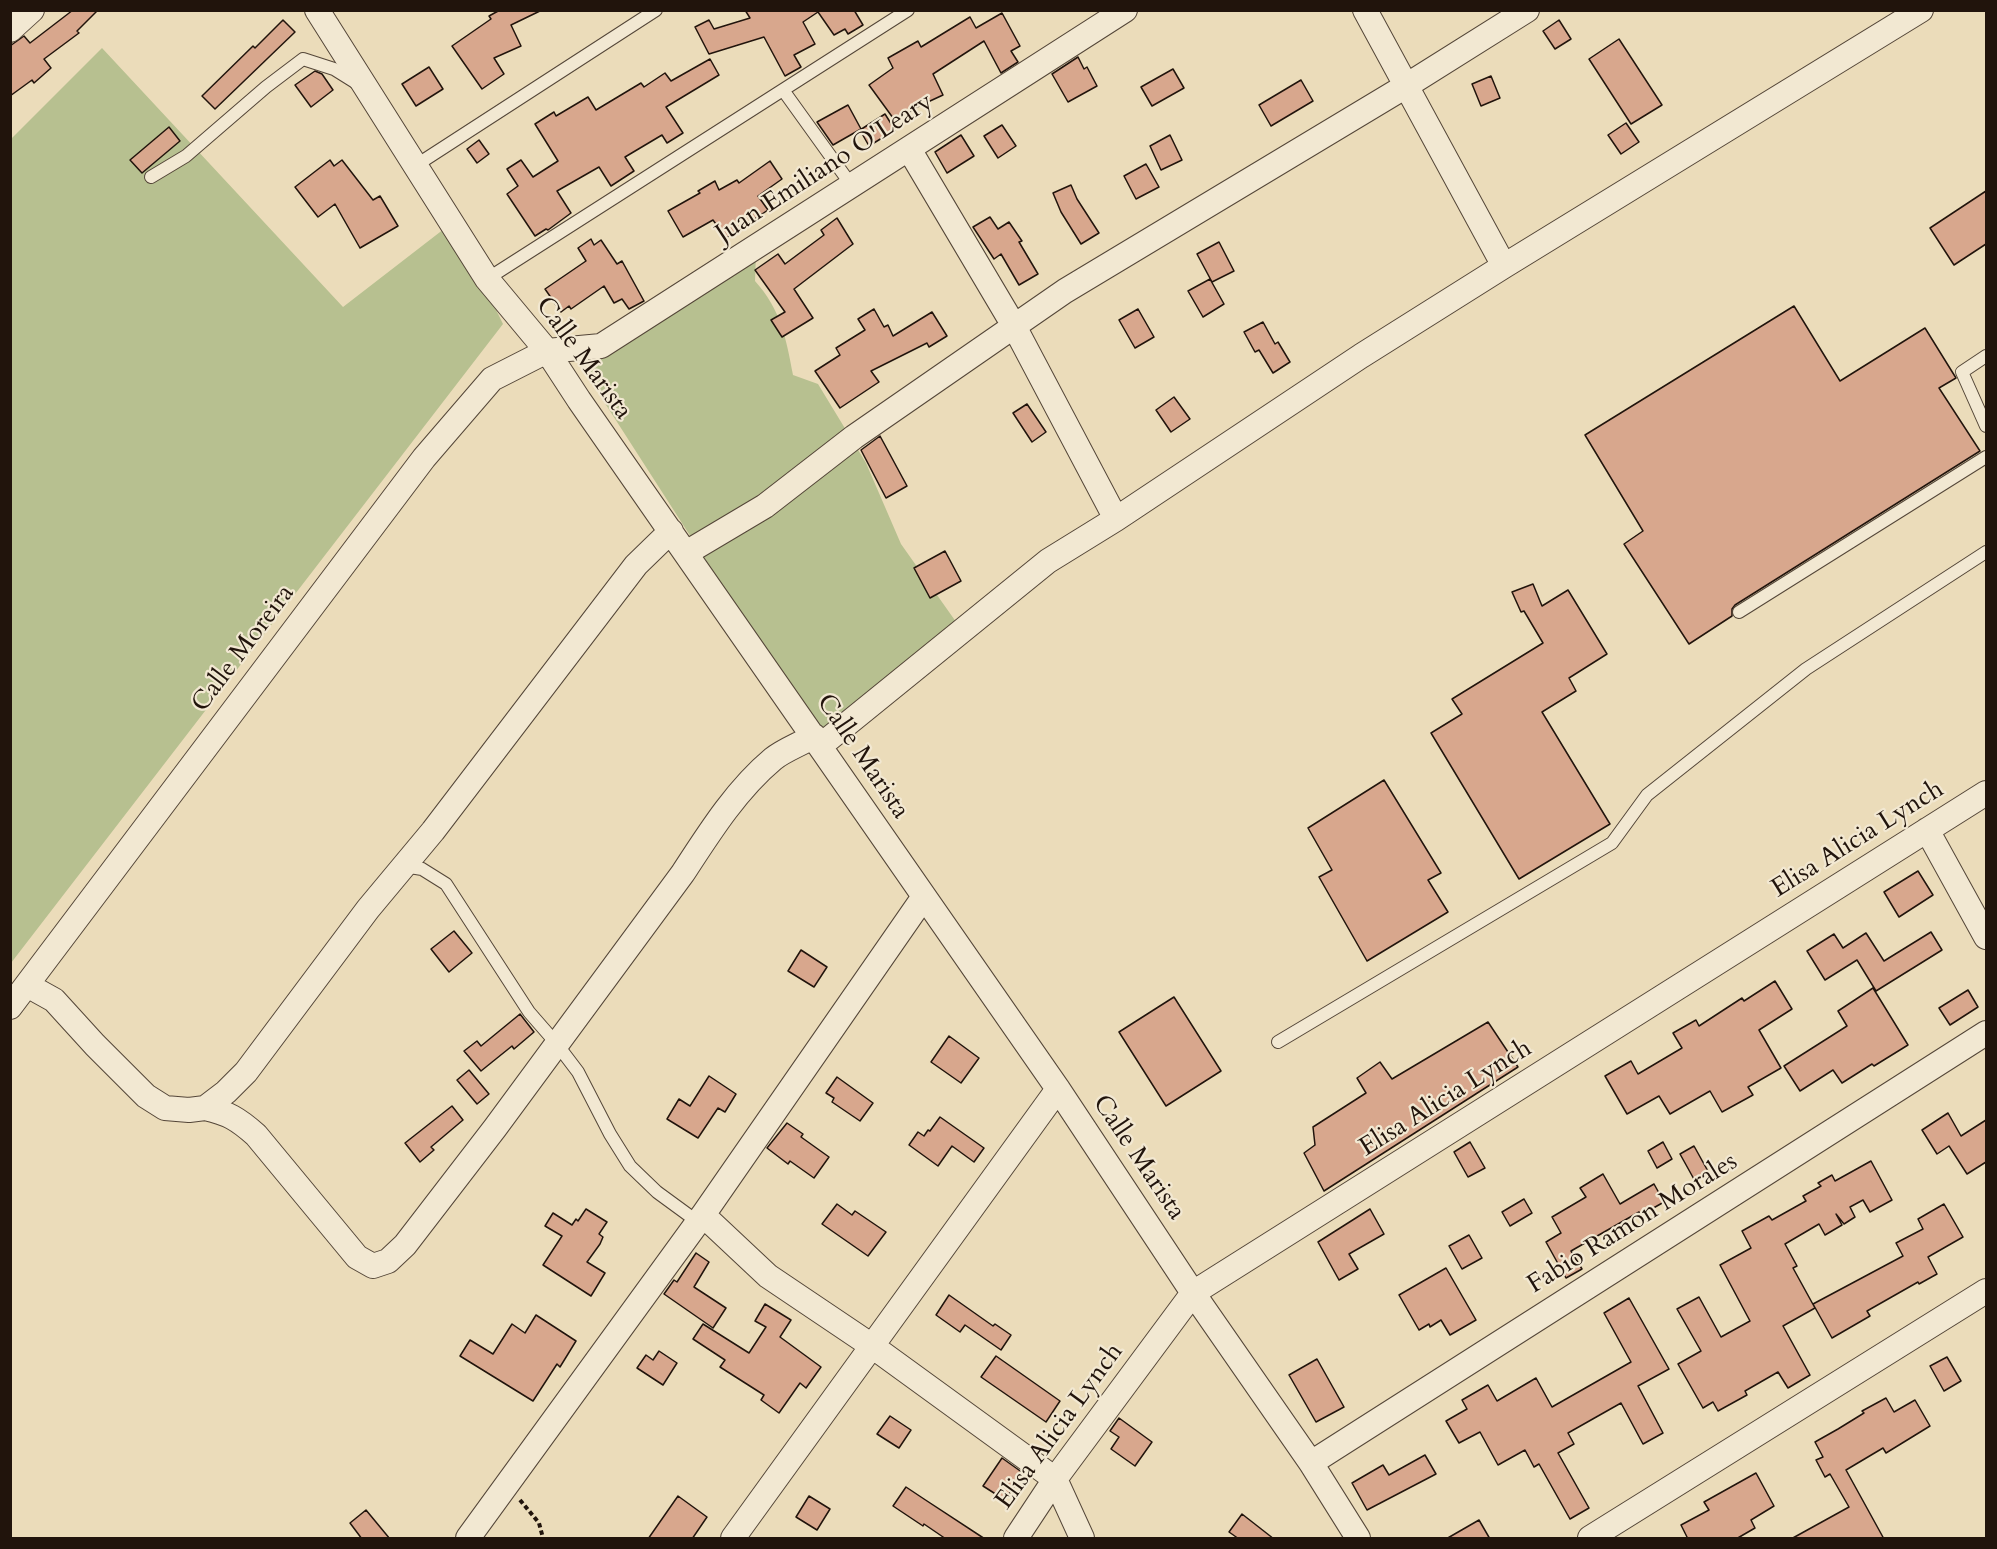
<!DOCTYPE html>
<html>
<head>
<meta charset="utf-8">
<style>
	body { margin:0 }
	#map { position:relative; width:1997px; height:1549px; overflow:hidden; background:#ebdcba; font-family:Cardo,serif }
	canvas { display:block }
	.frame { position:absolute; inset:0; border:12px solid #21140c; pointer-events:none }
</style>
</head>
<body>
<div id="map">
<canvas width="1997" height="1549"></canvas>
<div class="frame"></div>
</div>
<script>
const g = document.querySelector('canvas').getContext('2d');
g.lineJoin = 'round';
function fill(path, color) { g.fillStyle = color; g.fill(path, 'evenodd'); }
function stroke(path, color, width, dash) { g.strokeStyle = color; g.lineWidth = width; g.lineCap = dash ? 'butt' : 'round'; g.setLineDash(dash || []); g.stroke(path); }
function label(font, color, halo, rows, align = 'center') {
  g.font = font + ' Cardo,serif'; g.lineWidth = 4.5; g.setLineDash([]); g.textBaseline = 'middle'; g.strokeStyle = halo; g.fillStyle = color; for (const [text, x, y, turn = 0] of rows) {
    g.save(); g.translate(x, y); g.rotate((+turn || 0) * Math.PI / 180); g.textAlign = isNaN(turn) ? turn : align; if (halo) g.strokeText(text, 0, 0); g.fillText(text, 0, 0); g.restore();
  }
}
fill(new Path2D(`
	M 102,48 L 343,307 L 453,222 L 503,324 L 11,963 L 11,139 Z
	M 756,254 L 755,281 C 781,310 786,338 793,375 L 818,384 L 866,463 L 901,544 L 966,636 L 822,741 L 583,369 Z`), '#b7c090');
const building = new Path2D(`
	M 73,10 L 98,10 L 77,31 L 79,33 L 44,59 L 51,68 L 34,83 L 32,80 L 10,96 L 10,46 L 24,36 L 30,43 Z
	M 500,10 L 542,10 L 511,25 L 521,46 L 494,58 L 504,74 L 482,89 L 452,46 L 491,19 L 489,16 Z
	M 745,10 L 854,10 L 863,25 L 848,34 L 845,29 L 834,35 L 818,12 L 803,22 L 815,44 L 794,55 L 801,67 L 785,76 L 764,37 L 709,54 L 695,27 L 709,20 L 714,29 L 750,18 Z
	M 1002,13 L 1020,46 L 1011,51 L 1018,62 L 1001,73 L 984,41 L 933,74 L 943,95 L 917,107 L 896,122 L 869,85 L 893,68 L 888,58 L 918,41 L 921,47 L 970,17 L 976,28 Z
	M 283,20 L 295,32 L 215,109 L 202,96 L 253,46 L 255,48 Z
	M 1559,20 L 1571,39 L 1555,49 L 1543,31 Z
	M 1619,39 L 1662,105 L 1631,124 L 1589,59 Z
	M 1078,57 L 1084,69 L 1087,67 L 1097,86 L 1068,102 L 1052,74 Z
	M 710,59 L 719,75 L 666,107 L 683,133 L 667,143 L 662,135 L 625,157 L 634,171 L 611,186 L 599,167 L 557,191 L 571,213 L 548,230 L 546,229 L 535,236 L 507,194 L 518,186 L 507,169 L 521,160 L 533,177 L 558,161 L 535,124 L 554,112 L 556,116 L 588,97 L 596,110 L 641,83 L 644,87 L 665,73 L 671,81 Z
	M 429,67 L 443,89 L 416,106 L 402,84 Z
	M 1173,69 L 1184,88 L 1152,106 L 1141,87 Z
	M 315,71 L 322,74 L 333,90 L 311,107 L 295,85 Z
	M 1491,76 L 1500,98 L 1481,106 L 1472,84 Z
	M 1301,80 L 1313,101 L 1271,126 L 1259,105 Z
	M 848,105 L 861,129 L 833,145 L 817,122 Z
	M 885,114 L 895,130 L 869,146 L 860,130 Z
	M 1626,123 L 1639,142 L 1621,154 L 1608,135 Z
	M 1002,125 L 1016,146 L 998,158 L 984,136 Z
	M 169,127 L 180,141 L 142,173 L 130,160 Z
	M 961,135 L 974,156 L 947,173 L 935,152 Z
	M 1170,135 L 1182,160 L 1161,170 L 1150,146 Z
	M 479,140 L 489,154 L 477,163 L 467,149 Z
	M 330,160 L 334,166 L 342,160 L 373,200 L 380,196 L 398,226 L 360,248 L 335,204 L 318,217 L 295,187 Z
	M 770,161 L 782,179 L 758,196 L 768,210 L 726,238 L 713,220 L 683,237 L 668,211 L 700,193 L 698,191 L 715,181 L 719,190 L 737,180 L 739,183 Z
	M 1146,164 L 1159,187 L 1136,199 L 1124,176 Z
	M 1071,185 L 1077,199 L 1099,233 L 1081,244 L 1061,212 L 1053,193 Z
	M 1986,191 L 1986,244 L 1954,265 L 1930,228 Z
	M 990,217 L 998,229 L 1009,222 L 1022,241 L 1019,242 L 1038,274 L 1019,285 L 1001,254 L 994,259 L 973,227 Z
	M 837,218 L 853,244 L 794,289 L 813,318 L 782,337 L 771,320 L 785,312 L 755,270 L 778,254 L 785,264 L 824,235 L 821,230 Z
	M 591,239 L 594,245 L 601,240 L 617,264 L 622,261 L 644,301 L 629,309 L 622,299 L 614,303 L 604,286 L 571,309 L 569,306 L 561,312 L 545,289 L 586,261 L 578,248 Z
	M 1219,242 L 1234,271 L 1212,282 L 1197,254 Z
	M 1210,279 L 1224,304 L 1203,317 L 1188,291 Z
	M 1794,306 L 1840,381 L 1925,328 L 1956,378 L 1939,388 L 1980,451 L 1735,605 L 1732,609 L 1732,616 L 1689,644 L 1624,544 L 1643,531 L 1585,435 Z
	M 874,309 L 884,327 L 888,325 L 893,336 L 932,312 L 947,336 L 929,347 L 927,343 L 871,371 L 879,382 L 840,408 L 815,371 L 840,355 L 836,348 L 865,330 L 858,319 Z
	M 1138,309 L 1154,337 L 1135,348 L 1119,320 Z
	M 1263,322 L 1275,344 L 1278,342 L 1290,362 L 1273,373 L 1259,350 L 1255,352 L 1244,332 Z
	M 1174,397 L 1190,419 L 1171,432 L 1156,410 Z
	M 1027,404 L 1046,432 L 1032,442 L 1013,413 Z
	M 880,436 L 907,486 L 886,498 L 861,450 Z
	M 945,551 L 961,581 L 930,598 L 914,568 Z
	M 1533,584 L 1542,606 L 1568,590 L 1607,654 L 1569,678 L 1576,691 L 1542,712 L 1610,824 L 1519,879 L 1431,733 L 1462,714 L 1452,699 L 1543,643 L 1524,611 L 1521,612 L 1512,592 Z
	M 1384,780 L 1441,873 L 1428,880 L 1448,912 L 1367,961 L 1319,877 L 1332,870 L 1308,828 Z
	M 1918,871 L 1933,895 L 1899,917 L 1884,892 Z
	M 454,931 L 472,953 L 449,972 L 431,949 Z
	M 1931,932 L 1942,950 L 1876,991 L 1857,960 L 1825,980 L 1807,951 L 1834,934 L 1843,948 L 1866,933 L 1884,961 Z
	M 801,950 L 827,967 L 814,987 L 788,971 Z
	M 1775,981 L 1792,1009 L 1759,1030 L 1781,1068 L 1748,1087 L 1753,1095 L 1722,1112 L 1710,1091 L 1670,1114 L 1659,1096 L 1627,1114 L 1605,1076 L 1631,1061 L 1638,1074 L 1682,1048 L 1673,1033 L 1696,1020 L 1699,1026 L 1742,998 L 1744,1001 Z
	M 1873,988 L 1908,1045 L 1874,1066 L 1872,1064 L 1842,1083 L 1833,1070 L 1800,1091 L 1784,1066 L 1847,1026 L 1838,1011 Z
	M 1968,990 L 1978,1007 L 1950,1025 L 1939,1008 Z
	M 1174,997 L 1221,1071 L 1166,1106 L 1119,1032 Z
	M 520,1014 L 534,1032 L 514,1049 L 512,1046 L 481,1071 L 464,1051 L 477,1041 L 481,1046 Z
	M 1488,1022 L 1518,1067 L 1324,1191 L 1304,1153 L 1315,1145 L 1313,1127 L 1366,1093 L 1357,1078 L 1380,1062 L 1392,1079 Z
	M 949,1036 L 979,1058 L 961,1083 L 931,1062 Z
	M 469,1070 L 489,1094 L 477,1104 L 457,1080 Z
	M 709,1076 L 736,1094 L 725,1112 L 718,1108 L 698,1138 L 667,1119 L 679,1099 L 690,1106 Z
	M 837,1077 L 873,1103 L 860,1121 L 832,1102 L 834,1098 L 826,1093 Z
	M 452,1106 L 463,1120 L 431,1147 L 434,1150 L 420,1162 L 405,1143 Z
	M 1948,1113 L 1961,1136 L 1986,1120 L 1986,1162 L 1967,1174 L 1949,1146 L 1937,1154 L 1922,1130 Z
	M 940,1117 L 984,1148 L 974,1162 L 952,1146 L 938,1166 L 909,1145 L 918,1132 L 924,1136 L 928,1130 L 930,1131 Z
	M 787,1123 L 803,1134 L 801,1137 L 829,1157 L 814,1178 L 790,1161 L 788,1164 L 767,1148 Z
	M 1470,1142 L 1485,1168 L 1468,1177 L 1454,1152 Z
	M 1663,1142 L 1672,1159 L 1657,1168 L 1648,1151 Z
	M 1694,1146 L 1709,1173 L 1695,1181 L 1680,1154 Z
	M 1871,1161 L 1892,1200 L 1870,1212 L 1863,1200 L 1850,1207 L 1855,1217 L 1844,1224 L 1836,1214 L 1842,1225 L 1825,1235 L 1819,1224 L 1785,1244 L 1797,1266 L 1793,1268 L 1815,1308 L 1783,1326 L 1810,1375 L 1788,1388 L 1778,1372 L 1745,1391 L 1747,1395 L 1718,1411 L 1713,1402 L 1703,1408 L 1678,1364 L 1701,1351 L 1677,1309 L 1699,1297 L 1721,1337 L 1750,1321 L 1720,1265 L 1751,1248 L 1742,1231 L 1769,1216 L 1772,1220 L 1806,1201 L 1803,1196 L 1821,1186 L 1818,1183 L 1832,1175 L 1835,1181 Z
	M 1603,1174 L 1620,1204 L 1654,1184 L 1664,1202 L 1641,1215 L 1639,1212 L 1571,1251 L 1582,1269 L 1566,1278 L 1546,1242 L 1561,1233 L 1552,1217 L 1586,1197 L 1580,1188 Z
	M 1524,1199 L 1532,1213 L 1510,1226 L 1502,1212 Z
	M 837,1204 L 852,1215 L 855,1211 L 886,1232 L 868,1256 L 822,1224 Z
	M 1944,1204 L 1963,1237 L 1928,1257 L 1937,1274 L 1919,1284 L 1918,1282 L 1867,1311 L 1870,1316 L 1832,1338 L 1813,1304 L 1903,1256 L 1896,1243 L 1923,1229 L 1918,1219 Z
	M 586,1209 L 607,1222 L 599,1234 L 603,1237 L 600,1244 L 587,1262 L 605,1273 L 591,1296 L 543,1265 L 562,1236 L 545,1226 L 553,1213 L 572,1225 L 576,1219 L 578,1221 Z
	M 1370,1209 L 1384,1234 L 1349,1254 L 1358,1269 L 1339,1280 L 1318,1242 Z
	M 1469,1235 L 1482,1258 L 1462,1269 L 1449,1246 Z
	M 696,1253 L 709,1262 L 694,1287 L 726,1308 L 713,1328 L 664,1294 L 674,1280 L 677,1282 Z
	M 1446,1268 L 1476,1320 L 1450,1335 L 1441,1320 L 1430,1327 L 1429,1324 L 1419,1330 L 1399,1295 Z
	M 949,1295 L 993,1326 L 995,1324 L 1011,1335 L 1001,1350 L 965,1325 L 960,1332 L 936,1315 Z
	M 1629,1298 L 1669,1369 L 1638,1386 L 1663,1433 L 1643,1444 L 1621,1403 L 1568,1433 L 1574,1444 L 1558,1453 L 1589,1508 L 1570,1519 L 1539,1464 L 1534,1467 L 1525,1450 L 1498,1465 L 1480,1432 L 1459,1443 L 1446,1421 L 1467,1409 L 1462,1400 L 1488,1385 L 1497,1401 L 1536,1378 L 1552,1407 L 1631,1362 L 1604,1313 Z
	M 765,1304 L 791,1320 L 780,1337 L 821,1367 L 806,1388 L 800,1383 L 779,1413 L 761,1400 L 764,1395 L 720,1367 L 725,1360 L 693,1339 L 703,1324 L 749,1353 L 766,1327 L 755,1321 Z
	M 536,1315 L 576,1341 L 560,1367 L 557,1364 L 533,1401 L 460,1356 L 470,1340 L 493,1354 L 512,1324 L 525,1333 Z
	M 659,1351 L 677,1363 L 663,1385 L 637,1368 L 646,1355 L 653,1360 Z
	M 996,1356 L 1060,1401 L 1046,1422 L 981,1377 Z
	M 1947,1357 L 1961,1381 L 1944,1391 L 1930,1366 Z
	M 1317,1359 L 1344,1407 L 1316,1422 L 1289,1375 Z
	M 1886,1398 L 1894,1412 L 1915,1400 L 1930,1426 L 1886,1453 L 1883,1448 L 1846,1470 L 1884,1539 L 1791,1539 L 1849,1507 L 1830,1474 L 1825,1477 L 1816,1460 L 1823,1457 L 1815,1442 L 1838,1429 L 1864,1413 L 1862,1411 Z
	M 890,1416 L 911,1430 L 899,1448 L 877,1434 Z
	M 1119,1418 L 1152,1442 L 1135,1466 L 1111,1449 L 1119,1437 L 1110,1431 Z
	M 1425,1455 L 1436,1474 L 1367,1510 L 1352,1483 L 1383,1465 L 1389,1475 Z
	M 1002,1458 L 1023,1473 L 1005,1500 L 983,1486 Z
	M 1756,1473 L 1774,1506 L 1751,1520 L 1755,1528 L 1736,1539 L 1688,1539 L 1681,1525 L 1709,1510 L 1704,1502 Z
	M 906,1487 L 924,1499 L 985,1539 L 946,1539 L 924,1524 L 923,1526 L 893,1506 Z
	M 678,1496 L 707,1517 L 692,1539 L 648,1539 Z
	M 809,1496 L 830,1509 L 817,1530 L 796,1517 Z
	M 366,1510 L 390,1539 L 362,1539 L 350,1523 Z
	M 1242,1514 L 1274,1539 L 1239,1539 L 1229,1532 Z
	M 1479,1520 L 1490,1539 L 1446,1539 Z`);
fill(building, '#d8a78d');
stroke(building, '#21140c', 1.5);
const lane = new Path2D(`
	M 783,90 L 852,186
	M 415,166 L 656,10
	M 151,177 L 186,156 L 266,87 L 303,59 L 334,69 L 358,84
	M 487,279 L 908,10
	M 1986,356 L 1962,372 L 1986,426
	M 1739,612 L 1986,457
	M 404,866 L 422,869 L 446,884 L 529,1012 L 556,1043 L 578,1072 L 610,1134 L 630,1166 L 657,1192 L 698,1222
	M 1278,1042 L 1612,843 L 1647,795 L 1806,669 L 1986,552`);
const street = new Path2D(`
	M 317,10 L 487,279 L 547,351 L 579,400 L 1058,1089 L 1193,1293 L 1311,1463 L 1358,1538
	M 1365,10 L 1504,266
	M 10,30 L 32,10
	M 909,149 L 1014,326 L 1116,519
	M 686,553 L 765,506 L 854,437 L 1065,291 L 1406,86 L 1527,10
	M 820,746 L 1048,561 L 1116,519 L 1361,356 L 1504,266 L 1921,10
	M 1927,830 L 1986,937
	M 27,985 L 54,1000 L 95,1045 L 146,1096 L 165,1108 L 189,1110 L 205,1108 L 226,1092 L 246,1072 L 368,909 L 433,831 L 636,565 L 671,531
	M 10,1007 L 424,458 L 492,379 L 547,351 L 601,346 L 1125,10
	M 205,1108 C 228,1113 238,1119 256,1135 L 357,1257 L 373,1266 L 388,1261 L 405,1245 L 495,1128 L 683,873 C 709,833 736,790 773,759 C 784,750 801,744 814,736
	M 703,1215 L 768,1276 L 872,1346 L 1055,1479 L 1082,1538
	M 1311,1463 L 1986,1033
	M 468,1538 L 703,1215 L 923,898
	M 733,1538 L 1058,1089
	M 1016,1538 L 1055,1479 L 1193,1293 L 1986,793
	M 1590,1538 L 1986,1291`);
stroke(lane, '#544638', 14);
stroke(street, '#544638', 26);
stroke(new Path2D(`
	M 520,1500 L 539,1523 L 543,1538`), '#21140c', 4, [4.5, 3]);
stroke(lane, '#f2e8d2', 12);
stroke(street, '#f2e8d2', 24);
label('26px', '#21140c', '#f2e8d2', [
	["Juan Emiliano O'Leary",825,169,-33],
	["Calle Marista",583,359,54],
	["Calle Moreira",244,649,-53],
	["Calle Marista",862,757,56],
	["Elisa Alicia Lynch",1858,840,-32],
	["Elisa Alicia Lynch",1446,1099,-32],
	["Calle Marista",1138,1158,56],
	["Fabio Ramon Morales",1633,1224,-32],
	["Elisa Alicia Lynch",1060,1427,-54]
]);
</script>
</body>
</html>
